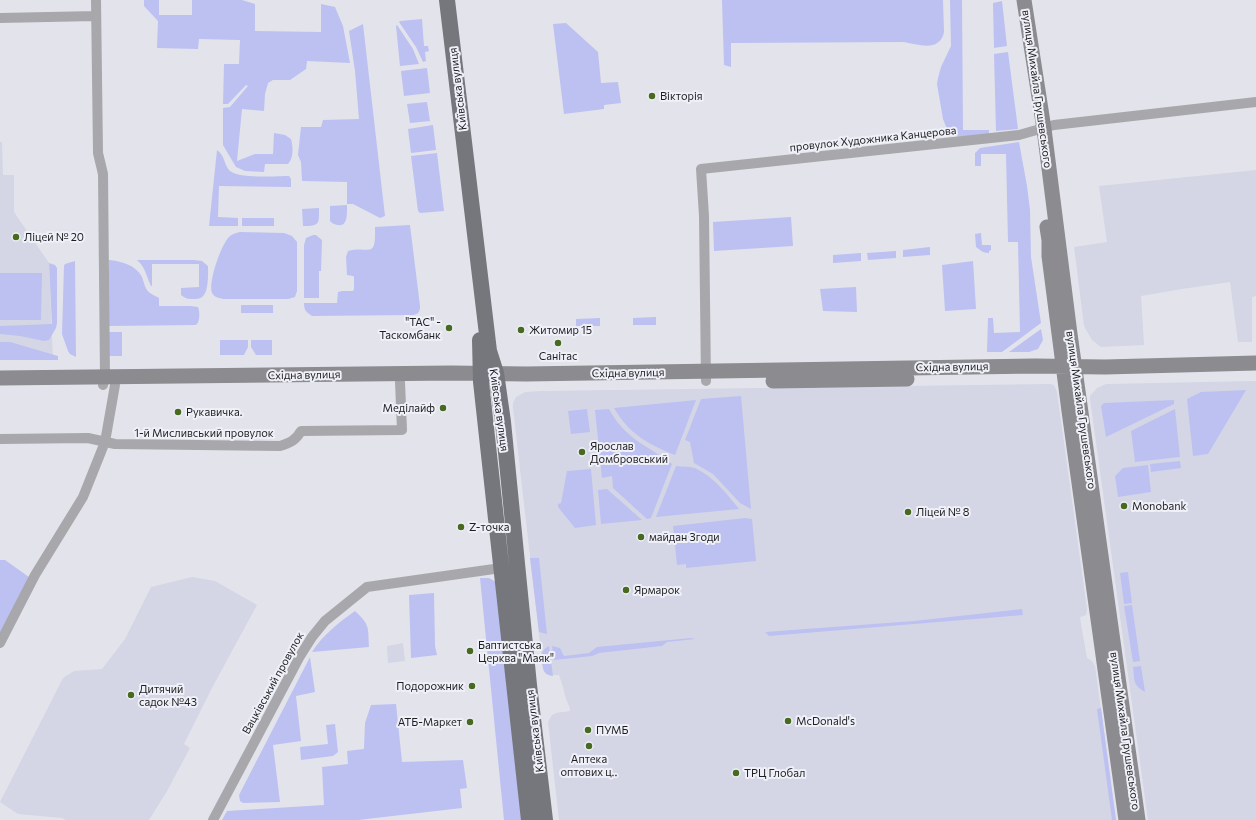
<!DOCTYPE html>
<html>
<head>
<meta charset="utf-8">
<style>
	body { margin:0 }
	canvas { display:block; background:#e2e3eb }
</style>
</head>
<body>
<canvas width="1256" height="820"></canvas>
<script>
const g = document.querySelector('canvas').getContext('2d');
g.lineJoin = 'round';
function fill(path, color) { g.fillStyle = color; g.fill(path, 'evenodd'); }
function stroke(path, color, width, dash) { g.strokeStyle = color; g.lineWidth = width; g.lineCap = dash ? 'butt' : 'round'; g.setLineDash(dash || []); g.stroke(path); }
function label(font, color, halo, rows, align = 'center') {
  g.font = font + ' Commissioner,sans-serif'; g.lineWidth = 4; g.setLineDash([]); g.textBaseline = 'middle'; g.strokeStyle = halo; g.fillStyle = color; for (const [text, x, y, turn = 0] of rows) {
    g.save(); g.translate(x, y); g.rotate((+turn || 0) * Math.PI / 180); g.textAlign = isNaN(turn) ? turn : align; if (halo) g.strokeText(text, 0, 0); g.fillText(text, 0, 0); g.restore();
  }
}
fill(new Path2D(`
	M 0,142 L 2,142 L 3,175 L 14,175 L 14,212 L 49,263 L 53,360 L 0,360 Z
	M 1256,170 L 1256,296 L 1252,297 L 1252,342 L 1238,342 L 1230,282 L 1182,289 L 1141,296 L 1144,345 L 1101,347 L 1092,340 L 1084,326 L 1074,247 L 1107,242 L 1099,186 Z
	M 1256,381 L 1256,820 L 1148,820 L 1090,399 L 1090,396 L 1097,388 L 1106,384 Z
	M 1050,384 L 1054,385 L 1057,392 L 1087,609 L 1086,615 L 1080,617 L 1081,624 L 1087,658 L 1092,661 L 1095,666 L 1116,820 L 559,820 L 548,722 L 550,718 L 552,715 L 556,713 L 570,711 L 570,709 L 565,696 L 563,687 L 559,675 L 549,675 L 546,674 L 543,670 L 513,408 L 513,403 L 516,397 L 525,392 L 541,391 Z
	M 192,577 L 215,581 L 257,605 L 213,686 L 184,744 L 190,748 L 167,791 L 149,820 L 66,820 L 62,818 L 18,814 L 0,802 L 63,678 L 74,671 L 102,669 L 125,639 L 151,587 Z
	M 403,643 L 405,661 L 388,663 L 387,646 Z`), '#d4d6e5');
fill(new Path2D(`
	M 144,0 L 159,0 L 159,15 L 192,15 L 192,0 L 242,0 L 255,4 L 255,31 L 321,32 L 321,4 L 335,7 L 343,26 L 350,63 L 307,61 L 306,69 L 290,80 L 273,80 L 268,83 L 265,94 L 264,111 L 242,109 L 237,161 L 255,154 L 273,154 L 274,133 L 285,135 L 291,139 C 293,146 294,158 288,164 L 265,164 L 264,172 L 245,171 L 236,167 L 233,162 L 223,145 L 223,108 L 230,107 L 248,86 L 246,85 L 228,104 L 223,104 L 224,64 L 239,64 L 240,40 L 199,39 L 198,49 L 157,48 L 158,21 L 144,6 Z
	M 722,0 L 943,0 L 944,32 C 940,52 919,45 904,42 L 731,43 L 731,67 L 724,65 Z
	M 950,0 L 962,0 L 963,130 L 989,130 L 989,136 L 958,137 L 953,134 L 947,129 L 943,119 L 937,84 L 938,78 L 941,67 L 951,46 Z
	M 1002,1 L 1007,46 L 994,48 L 993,3 Z
	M 422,19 L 424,46 L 428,46 L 429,51 L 425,52 L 426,61 L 423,62 L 416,47 L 399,22 L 400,21 Z
	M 566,23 L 598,52 L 601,83 L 618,82 L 621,103 L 604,105 L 604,109 L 564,114 L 553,24 Z
	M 363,24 L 385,216 L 380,218 L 353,204 L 347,204 L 347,182 L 302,181 L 301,162 L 298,155 L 301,127 L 321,127 L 323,120 L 359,119 L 355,71 L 349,31 Z
	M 397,25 L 413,49 L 419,64 L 400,66 L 396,26 Z
	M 1008,52 L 1018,129 L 996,131 L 994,54 Z
	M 427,68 L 430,93 L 404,96 L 401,71 Z
	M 427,102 L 430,121 L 410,123 L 407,104 Z
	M 433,125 L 436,150 L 411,153 L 408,129 Z
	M 1019,142 L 1027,186 L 1030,210 L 1031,257 L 1041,323 L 1002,352 L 987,352 L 988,318 L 993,318 L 994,333 L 1020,332 L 1018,242 L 1008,242 L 1006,154 L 981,154 L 981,166 L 975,166 L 975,153 L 980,148 Z
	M 217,150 C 225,155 224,166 230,171 C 240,179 276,176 289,176 L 291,179 L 291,187 L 219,186 L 218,217 L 238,218 L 238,226 L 209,226 Z
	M 437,153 L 444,211 L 420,213 L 418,211 L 411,156 Z
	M 347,205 C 347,216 348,231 332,223 L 330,221 L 330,206 Z
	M 319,208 C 319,224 320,226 303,226 L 302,209 Z
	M 791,217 L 793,246 L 714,251 L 713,222 Z
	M 242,218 L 274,218 L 274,226 L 242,226 Z
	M 410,225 L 420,306 C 420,311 419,314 413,315 L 312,316 C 306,312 304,310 304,303 L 337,303 L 338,292 L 342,291 L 353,291 L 354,289 L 354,277 L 353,276 L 347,275 L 346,257 L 348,251 C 369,245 376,261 375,227 Z
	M 240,232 L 284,233 L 292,236 L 297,242 L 297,291 L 295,297 L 288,299 L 223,299 C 219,298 214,297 212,293 C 208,282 221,245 229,237 C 232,234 236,233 240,232 Z
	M 981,233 L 982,245 L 991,245 L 991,250 L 989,251 L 989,253 C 983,253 980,250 976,247 L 975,234 Z
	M 313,235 L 316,235 L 322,240 L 321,271 L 319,271 L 319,298 L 304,298 L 304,245 L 306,238 Z
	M 930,247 L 930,255 L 903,257 L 903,250 Z
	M 896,251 L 896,258 L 868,260 L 867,253 Z
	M 861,253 L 861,261 L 833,263 L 833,255 Z
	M 109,260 C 121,261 136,265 142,277 C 143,279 143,281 144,283 C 146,292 151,294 159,298 L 159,306 L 190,306 L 198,307 C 200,312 200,322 196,325 L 108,326 Z
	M 137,260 L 194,260 L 202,261 L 208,266 C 208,274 209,292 202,297 C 199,299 196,299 192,299 C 187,299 185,298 181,295 L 181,288 L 199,287 L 199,264 L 152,264 L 152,286 L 151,286 C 146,276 146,268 137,260 Z
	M 75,261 L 76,357 L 70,354 L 68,351 L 62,334 L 64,266 L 65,264 Z
	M 973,261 L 976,309 L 945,311 L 942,265 Z
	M 49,263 L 55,265 L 57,268 L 57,323 L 56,328 L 49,340 L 44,341 L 20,336 L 0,334 L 0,326 L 52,324 Z
	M 0,273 L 42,273 L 41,320 L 0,320 Z
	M 856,287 L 857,312 L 823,311 L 820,289 Z
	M 241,305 L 273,305 L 273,313 L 241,313 Z
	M 656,317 L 656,325 L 633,325 L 633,318 Z
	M 600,318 L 600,326 L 576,326 L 576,319 Z
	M 1041,329 L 1043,340 L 1038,349 L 1029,352 L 1009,352 Z
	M 108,332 L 122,332 L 122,356 L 108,356 Z
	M 220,340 L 248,340 L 248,347 L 244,355 L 220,355 Z
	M 251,340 L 272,340 L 272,355 L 256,355 L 251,347 Z
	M 0,342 L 10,342 L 58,356 L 58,360 L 0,360 Z
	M 1246,390 L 1208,454 L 1193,456 L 1187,399 L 1201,392 Z
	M 741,396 L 751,509 L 740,503 L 713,474 L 694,463 L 690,442 L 685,440 L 701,399 Z
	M 696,400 L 675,455 C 648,444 629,434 614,408 Z
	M 1174,400 L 1174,404 L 1106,437 L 1101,406 L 1104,403 Z
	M 587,409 L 590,432 L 571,434 L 568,411 Z
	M 609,409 C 625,439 647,445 672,464 L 651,518 L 647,519 L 613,488 L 612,476 L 602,478 L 595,410 Z
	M 1175,409 L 1180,457 L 1135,462 L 1131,431 Z
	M 1180,461 L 1181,468 L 1151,472 L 1150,464 Z
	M 1148,465 L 1151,492 L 1118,497 L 1115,476 L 1123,468 Z
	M 676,466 C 682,467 689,466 695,468 C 713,476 727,494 739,509 L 656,517 Z
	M 591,469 L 596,525 L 575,528 L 558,507 L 558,504 L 561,503 L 567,471 Z
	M 607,489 L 642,520 L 601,524 L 598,490 Z
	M 745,518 L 752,519 L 756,561 L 686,568 L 686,564 L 677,565 L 673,526 Z
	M 530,558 L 539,558 L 547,634 L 539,632 Z
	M 0,560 L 5,560 L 29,577 L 0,634 Z
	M 1128,572 L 1132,603 L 1124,604 L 1120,573 Z
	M 480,578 L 489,578 L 496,582 L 522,820 L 504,820 Z
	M 434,593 L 435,646 L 437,655 L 411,658 L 409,595 Z
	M 1132,605 L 1140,661 L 1133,662 L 1124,606 Z
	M 1022,609 L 1023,615 L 769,636 L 765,632 L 914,621 Z
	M 355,611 C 370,625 368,627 369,647 L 312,652 C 323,635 338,623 355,611 Z
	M 691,638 L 695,639 L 667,642 L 662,646 L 599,653 L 592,656 L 554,660 L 552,646 L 560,648 L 564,656 L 589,653 L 597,647 Z
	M 549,646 L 553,676 C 544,675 543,670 542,662 C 541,655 541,650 549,646 Z
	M 310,657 L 315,692 L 296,696 L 301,741 L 273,745 L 280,802 L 243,803 L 240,801 L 239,795 Z
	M 1141,666 L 1145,692 C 1132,684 1135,681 1133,667 Z
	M 396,704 L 402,762 L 463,760 L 467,788 L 460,789 L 462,808 L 358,820 L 222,820 L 227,811 L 324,805 L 322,767 L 348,764 L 347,751 L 364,749 L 365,723 L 371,705 Z
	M 1101,708 L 1116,820 L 1112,820 L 1097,709 Z
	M 335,724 L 338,752 L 333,756 L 301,760 L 300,747 L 328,744 L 326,725 Z`), '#bdc1f1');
stroke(new Path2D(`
	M 96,0 L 98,153 L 103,174 L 105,377 L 103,385
	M 0,18 L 96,16
	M 706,381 L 704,216 L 701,169 L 1019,135 L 1054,125 L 1256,102
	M 0,439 L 88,438 L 115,444 L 280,446 C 290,443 296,440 301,431 L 402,430 L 400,382
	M 0,643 L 35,575 L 83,497 L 105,442 L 115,385
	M 213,820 L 300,656 L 312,637 L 325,621 L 367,587 L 501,568`), '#a8a8ac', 10);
stroke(new Path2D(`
	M 1024,0 L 1044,129 L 1070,334 L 1138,820
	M 1047,227 L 1049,240 L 1049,256 L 1069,411 L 1126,820
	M 0,378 L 451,373 L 526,374 L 1035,366 L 1105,367 L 1256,363
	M 773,381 L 907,379`), '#8b8b90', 15);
stroke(new Path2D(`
	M 447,0 L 489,351 L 496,373 L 503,422 L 529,685 L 545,820
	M 480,340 L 481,382 L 529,820`), '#76777d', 16);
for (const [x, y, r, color] of [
	[652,96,4,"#476920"],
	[16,237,4,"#476920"],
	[449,328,4,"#476920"],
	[521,330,4,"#476920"],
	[558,343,4,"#476920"],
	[443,408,4,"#476920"],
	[178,412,4,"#476920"],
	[582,452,4,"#476920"],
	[1124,506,4,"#476920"],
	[908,512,4,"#476920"],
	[461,527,4,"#476920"],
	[641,537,4,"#476920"],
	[626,590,4,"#476920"],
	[470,651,4,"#476920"],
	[472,686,4,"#476920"],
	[131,695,4,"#476920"],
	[788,721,4,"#476920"],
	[470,722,4,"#476920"],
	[588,730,4,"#476920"],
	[589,746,4,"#476920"],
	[736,773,4,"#476920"]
]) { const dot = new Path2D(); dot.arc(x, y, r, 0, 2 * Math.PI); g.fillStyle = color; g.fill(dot); stroke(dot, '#eff0f8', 1.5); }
label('11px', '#1d1e20', '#eff0f8', [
	["Київська вулиця",458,89,-97],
	["вулиця Михайла Грушевського",1037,89,82],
	["провулок Художника Канцерова",873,139,-6],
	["Східна вулиця",952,367,-1],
	["Східна вулиця",628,373,-1],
	["Східна вулиця",304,375,-1],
	["Київська вулиця",499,410,82],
	["вулиця Михайла Грушевського",1081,410,82],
	["1-й Мисливський провулок",204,433],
	["Вацківський провулок",273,683,-61],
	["Київська вулиця",535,731,-97],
	["вулиця Михайла Грушевського",1125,731,82]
]);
label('11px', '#1d1e20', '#eff0f8', [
	["Вікторія",660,96],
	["Ліцей № 20",24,237],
	["\"ТАС\" -",441,322,"right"],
	["Таскомбанк",441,335,"right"],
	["Житомир 15",529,330],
	["Санітас",558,356,"center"],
	["Меділайф",435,408,"right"],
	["Рукавичка.",186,412],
	["Ярослав",590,446],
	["Домбровський",590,459],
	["Monobank",1132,506],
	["Ліцей № 8",916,512],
	["Z-точка",469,527],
	["майдан Згоди",649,537],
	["Ярмарок",634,590],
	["Баптистська",478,645],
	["Церква \"Маяк\"",478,658],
	["Подорожник",464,686,"right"],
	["Дитячий",139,689],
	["садок №43",139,702],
	["McDonald's",796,721],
	["АТБ-Маркет",462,722,"right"],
	["ПУМБ",596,730],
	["Аптека",589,759,"center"],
	["оптових ц‥",589,772,"center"],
	["ТРЦ Глобал",744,773]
], 'left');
</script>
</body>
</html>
